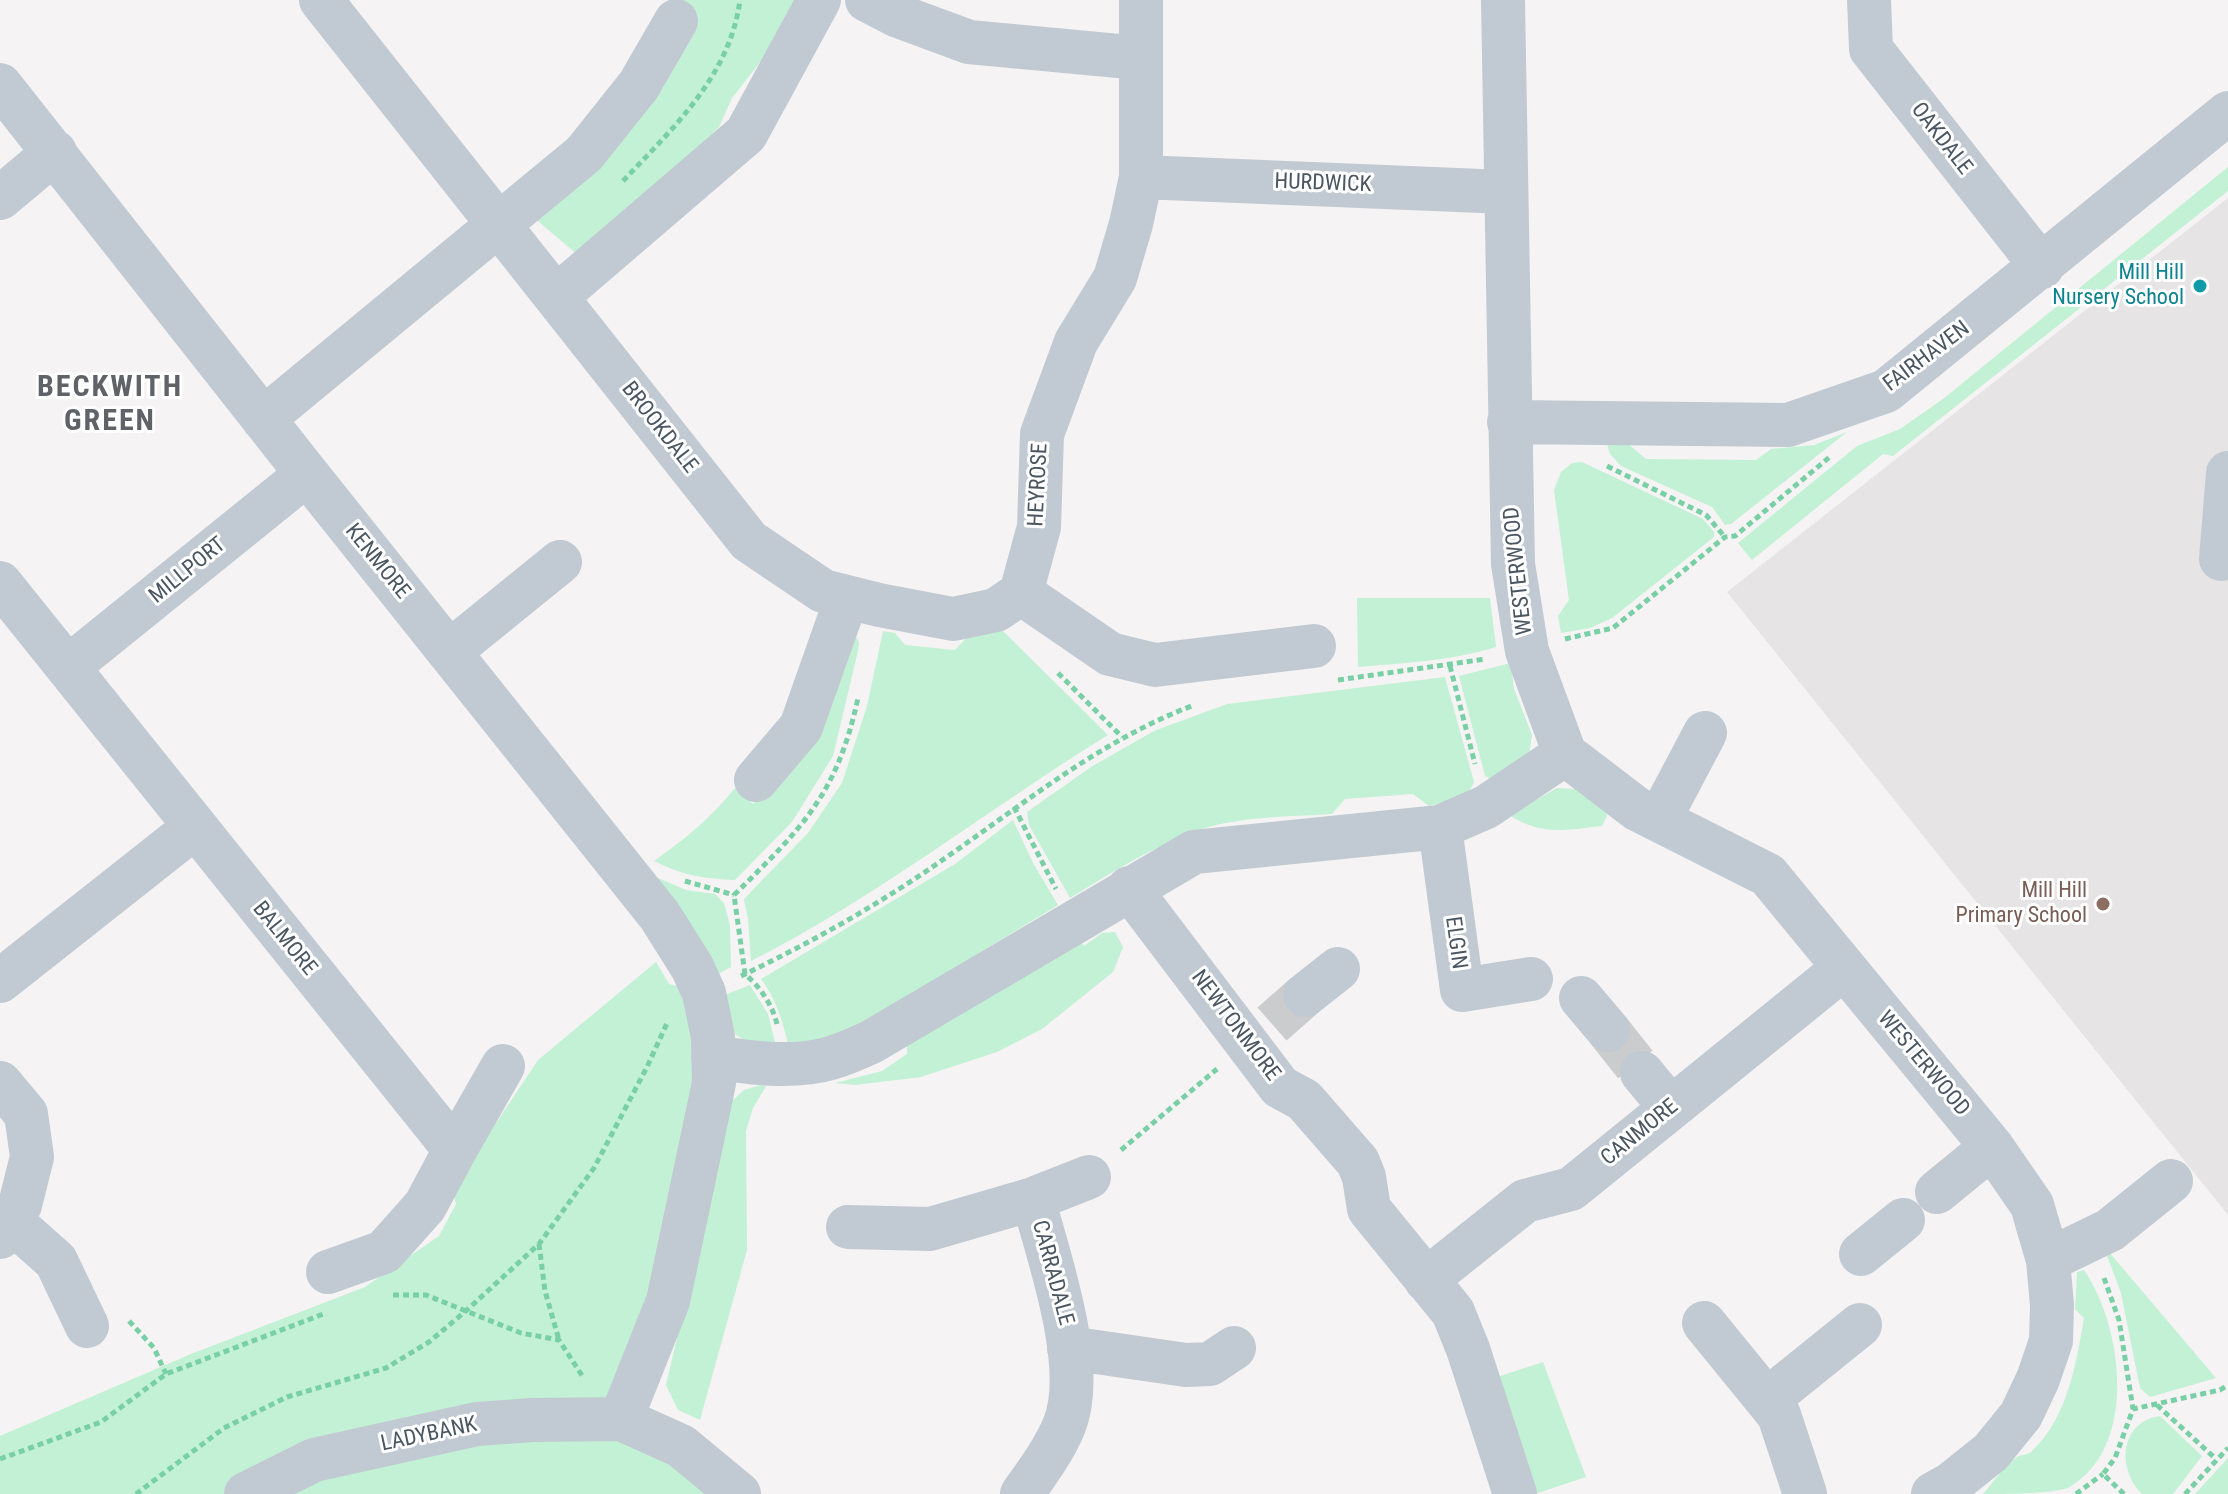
<!DOCTYPE html>
<html>
<head>
<meta charset="utf-8">
<style>
	body { margin:0 }
	canvas { display:block; background:#f5f3f3 }
</style>
</head>
<body>
<canvas width="2228" height="1494"></canvas>
<script>
const g = document.querySelector('canvas').getContext('2d');
g.lineJoin = 'round';
function fill(path, color) { g.fillStyle = color; g.fill(path, 'evenodd'); }
function stroke(path, color, width, dash) { g.strokeStyle = color; g.lineWidth = width; g.lineCap = dash ? 'butt' : 'round'; g.setLineDash(dash || []); g.stroke(path); }
function label(font, color, halo, rows, align = 'center') {
  g.font = font + ' "Roboto Condensed",sans-serif'; g.lineWidth = 6; g.setLineDash([]); g.textBaseline = 'middle'; g.strokeStyle = halo; g.fillStyle = color; for (const [text, x, y, turn = 0] of rows) {
    g.save(); g.translate(x, y); g.rotate((+turn || 0) * Math.PI / 180); g.textAlign = isNaN(turn) ? turn : align; if (halo) g.strokeText(text, 0, 0); g.fillText(text, 0, 0); g.restore();
  }
}
fill(new Path2D(`
	M 2228,198 L 2228,1215 L 1727,592 Z`), '#e6e4e5');
fill(new Path2D(`
	M 674,0 L 797,0 L 768,52 L 732,98 L 719,127 L 585,261 L 533,217 L 644,98 L 698,16 Z
	M 2228,167 L 2228,191 L 1893,456 L 1883,454 L 1752,560 L 1738,543 L 1857,446 L 1900,429 L 1943,399 Z
	M 1847,432 L 1731,524 L 1725,525 L 1712,507 L 1621,466 L 1610,454 L 1607,444 L 1627,443 L 1646,459 L 1756,460 L 1771,449 L 1814,445 Z
	M 1582,462 L 1703,519 L 1714,532 L 1714,537 L 1612,618 L 1590,628 L 1561,633 L 1558,616 L 1569,600 L 1554,490 L 1561,472 L 1572,463 Z
	M 1357,598 L 1490,598 L 1496,647 C 1451,661 1404,663 1358,667 Z
	M 1002,630 L 1108,735 C 988,809 876,898 751,961 L 748,919 L 744,899 L 808,833 L 842,783 L 867,706 L 883,631 L 895,633 L 905,645 L 955,650 L 969,635 Z
	M 854,633 L 859,642 L 858,651 L 833,756 L 792,822 L 735,880 C 705,879 681,875 654,861 C 685,839 711,818 735,788 L 753,804 L 769,790 Z
	M 1511,663 L 1514,689 L 1532,735 L 1529,756 L 1496,782 L 1485,776 L 1459,676 Z
	M 1445,677 L 1474,782 C 1467,801 1447,801 1429,806 L 1413,794 L 1345,799 L 1332,814 C 1287,817 1239,816 1196,831 C 1151,848 1110,873 1070,898 L 1029,825 L 1027,812 L 1091,767 L 1154,731 L 1227,704 Z
	M 1557,788 L 1577,789 L 1606,809 L 1607,816 L 1602,826 C 1566,830 1541,836 1509,815 Z
	M 1013,820 L 1033,863 L 1058,905 L 857,1027 L 821,1040 L 788,1044 C 782,1019 776,999 761,979 L 955,864 Z
	M 651,875 L 686,890 L 715,894 L 724,903 L 730,926 L 731,967 L 715,976 Z
	M 1115,932 L 1123,947 L 1113,972 L 1042,1029 L 997,1052 L 921,1077 L 855,1085 L 835,1083 L 882,1071 L 907,1054 L 907,1040 L 1076,935 L 1084,946 L 1102,933 Z
	M 656,962 L 669,984 L 704,993 L 713,1037 L 621,1418 L 735,1494 L 0,1494 L 0,1436 L 191,1354 L 365,1287 L 439,1236 L 456,1204 L 452,1189 L 538,1060 Z
	M 750,985 L 768,1014 L 776,1046 L 751,1045 L 735,1034 L 722,996 Z
	M 761,1085 L 766,1086 L 753,1108 L 746,1131 L 747,1250 L 700,1420 L 678,1410 L 666,1385 L 732,1101 L 744,1090 Z
	M 2103,1245 L 2216,1378 L 2150,1397 L 2140,1388 L 2121,1293 Z
	M 2084,1270 C 2123,1327 2139,1448 2068,1488 C 2048,1494 2006,1494 1983,1494 C 1993,1483 2004,1465 2017,1457 C 2023,1454 2028,1456 2033,1450 C 2068,1416 2076,1364 2084,1318 L 2075,1309 L 2077,1272 Z
	M 1543,1362 L 1586,1477 L 1535,1494 L 1479,1383 Z
	M 2160,1416 L 2202,1456 L 2173,1494 L 2142,1494 C 2117,1469 2119,1422 2160,1416 Z
	M 2228,1458 L 2228,1494 L 2195,1494 Z`), '#c3f1d5');
stroke(new Path2D(`
	M 1272,1024 L 1305,995
	M 1608,1030 L 1642,1073`), '#caccce', 44, [44, 22]);
stroke(new Path2D(`
	M 623,181 C 673,128 730,76 740,0
	M 1607,466 L 1706,515 L 1725,537
	M 1565,639 L 1613,628 L 1725,537 L 1735,536 L 1832,455
	M 1450,666 L 1475,764
	M 1058,673 L 1122,737
	M 1338,680 L 1486,659
	M 1014,807 L 1056,889
	M 685,881 L 734,895
	M 741,976 C 810,943 878,905 941,861 C 1024,804 1099,741 1194,705
	M 777,1024 C 772,1004 760,987 745,974 L 734,895 C 802,828 837,795 858,698
	M 1121,1150 L 1217,1069
	M 539,1244 L 545,1291 L 559,1340
	M 2104,1278 L 2119,1320 L 2133,1409
	M 393,1295 L 426,1295 L 521,1333 L 559,1340 L 583,1377
	M 129,1321 L 154,1348 L 166,1374
	M 2157,1405 L 2216,1459
	M 0,1459 L 101,1422 L 166,1374 L 326,1313
	M 136,1494 L 224,1428 L 287,1397 L 386,1368 L 429,1342 L 467,1310 L 539,1244 L 594,1168 L 647,1067 L 668,1021
	M 2076,1494 L 2103,1474
	M 2124,1494 L 2103,1474 L 2115,1458 L 2133,1409 L 2220,1390 L 2228,1385
	M 2185,1494 L 2228,1448`), '#7ad0a6', 5, [6, 4]);
stroke(new Path2D(`
	M 321,0 L 749,541 L 823,591 L 879,605 L 953,619 L 996,610 L 1021,593
	M 867,0 L 896,15 L 969,42 L 1140,58
	M 1141,0 L 1141,177 L 1131,224 L 1115,278 L 1076,342 L 1042,434 L 1039,527 L 1021,593 L 1110,654 L 1155,665 L 1314,646
	M 1503,0 L 1513,564 L 1527,651 L 1565,754 L 1637,809 L 1768,875 L 1992,1147 L 2032,1205 L 2048,1260 L 2052,1305 L 2051,1341 L 2038,1379 L 2021,1415 L 1991,1452 L 1951,1484 L 1933,1494
	M 1869,0 L 1871,49 L 2042,267
	M 0,85 L 307,474 L 660,916 L 692,967 L 704,993 L 713,1037 L 714,1083 L 668,1301 L 621,1419
	M 1141,177 L 1506,192
	M 0,198 L 55,152
	M 556,297 L 746,134 L 819,0
	M 263,419 L 584,154 L 639,85 L 676,21
	M 1509,422 L 1788,425 L 1886,391 L 2228,113
	M 2221,559 L 2228,473
	M 0,583 L 455,1150 L 425,1206 L 384,1252 L 328,1272
	M 449,652 L 560,562
	M 68,667 L 307,474
	M 756,780 L 801,727 L 847,597
	M 1659,820 L 1705,733
	M 1440,827 L 1462,990 L 1531,979
	M 1129,888 L 1280,1087 L 1304,1100 L 1358,1162 L 1364,1177 L 1369,1209 L 1453,1312 L 1468,1349 L 1515,1494
	M 0,981 L 195,827
	M 1305,995 L 1338,969
	M 1581,998 L 1608,1030
	M 713,1057 C 750,1063 794,1069 831,1058 C 844,1054 858,1048 871,1042 L 1194,852 L 1440,827 L 1486,807 L 1565,754
	M 1642,1073 L 1671,1108
	M 0,1083 L 26,1114 L 32,1157 L 20,1205 L 12,1222 L 0,1237
	M 455,1150 L 503,1066
	M 1937,1192 L 1992,1147
	M 12,1222 L 56,1261 L 87,1326
	M 848,1227 L 930,1229 L 1033,1199 L 1089,1177
	M 1861,1254 L 1903,1220
	M 2048,1260 L 2110,1230 L 2171,1181
	M 1426,1280 L 1525,1201 L 1571,1189 L 1844,968
	M 1704,1323 L 1779,1415 L 1805,1494
	M 1069,1348 L 1186,1365 L 1210,1364 L 1234,1348
	M 1767,1400 L 1860,1325
	M 246,1494 L 314,1460 L 477,1424 L 533,1420 L 621,1419 L 681,1446 L 739,1494
	M 1022,1494 C 1037,1473 1054,1450 1064,1426 C 1088,1368 1049,1258 1033,1199`), '#c1cad2', 44);
for (const [x, y, r, color] of [
	[2200,286,8,"#0f9aa8"],
	[2103,904,8,"#8d6e63"]
]) { const dot = new Path2D(); dot.arc(x, y, r, 0, 2 * Math.PI); g.fillStyle = color; g.fill(dot); stroke(dot, '#fff', 3); }
label('22px', '#4a5661', '#fff', [
	["OAKDALE",1941,139,52],
	["HURDWICK",1323,184,2],
	["FAIRHAVEN",1927,357,-37],
	["BROOKDALE",659,428,52],
	["HEYROSE",1039,485,-87],
	["KENMORE",377,562,51],
	["MILLPORT",188,571,-39],
	["WESTERWOOD",1519,571,-96],
	["BALMORE",284,939,51],
	["ELGIN",1455,943,82],
	["NEWTONMORE",1235,1026,53],
	["WESTERWOOD",1923,1064,50],
	["CANMORE",1640,1133,-39],
	["CARRADALE",1052,1273,75],
	["LADYBANK",429,1435,-12]
]);
label('22px', '#0d838f', '#fff', [
	["Mill Hill",2184,273],
	["Nursery School",2184,298]
], 'right');
label('22px', '#785e54', '#fff', [
	["Mill Hill",2087,891],
	["Primary School",2087,916]
], 'right');
g.letterSpacing = '2px';
label('bold 30px', '#5f6368', '#fff', [
	["BECKWITH",110,388],
	["GREEN",110,422]
]);
g.letterSpacing = '0px';
</script>
</body>
</html>
